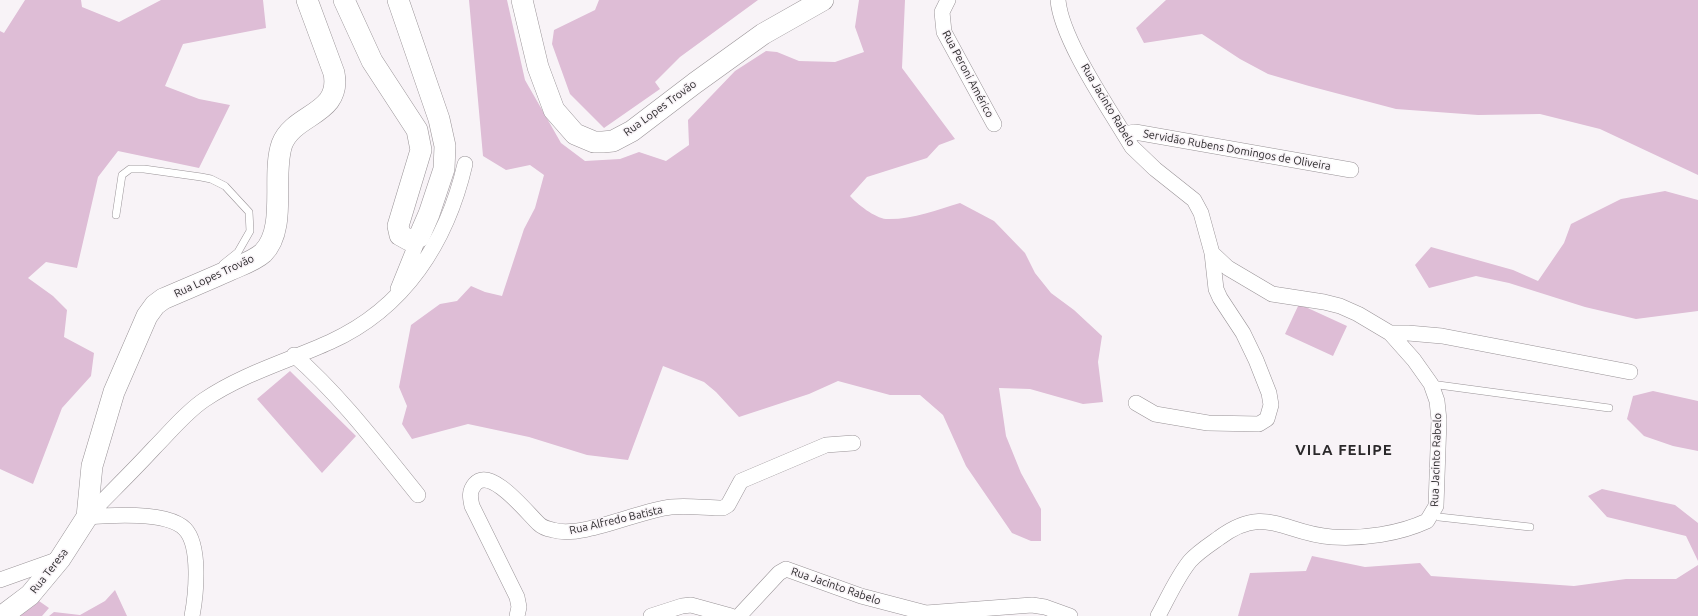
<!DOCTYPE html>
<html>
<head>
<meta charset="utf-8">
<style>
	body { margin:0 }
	canvas { display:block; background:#f8f3f7 }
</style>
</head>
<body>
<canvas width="1698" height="616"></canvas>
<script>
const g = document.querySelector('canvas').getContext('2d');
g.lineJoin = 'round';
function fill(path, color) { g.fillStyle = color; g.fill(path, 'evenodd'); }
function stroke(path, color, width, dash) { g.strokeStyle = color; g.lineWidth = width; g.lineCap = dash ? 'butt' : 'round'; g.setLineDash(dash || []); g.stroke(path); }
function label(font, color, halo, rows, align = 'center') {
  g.font = font + ' Ubuntu,sans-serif'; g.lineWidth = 3; g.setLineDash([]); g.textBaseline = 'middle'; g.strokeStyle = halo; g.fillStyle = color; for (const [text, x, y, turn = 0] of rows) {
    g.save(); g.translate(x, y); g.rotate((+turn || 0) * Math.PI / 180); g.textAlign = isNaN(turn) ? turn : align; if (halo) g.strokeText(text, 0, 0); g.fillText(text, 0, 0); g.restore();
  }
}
fill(new Path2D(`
	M 25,0 L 81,0 L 82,7 L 119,22 L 161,0 L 263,0 L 266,28 L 183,44 L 165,86 L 199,99 L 230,105 L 199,168 L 118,151 L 98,177 L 77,268 L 46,262 L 28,278 L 53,296 L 67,310 L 64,337 L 94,353 L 91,376 L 62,408 L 33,484 L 0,469 L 0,31 L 4,33 Z
	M 469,0 L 507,0 L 525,80 L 561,143 L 585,161 L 620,159 L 639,152 L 666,161 L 689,145 L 688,120 L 735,71 L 766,51 L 777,52 L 799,61 L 835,62 L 864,52 L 855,27 L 859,0 L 905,0 L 902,68 L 955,139 L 939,145 L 927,158 L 867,177 L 850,196 C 857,204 875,218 886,219 C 911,220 937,210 960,203 L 994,221 L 1025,253 L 1035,273 L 1051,293 L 1074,310 L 1102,336 L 1098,362 L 1103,402 L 1083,404 L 1030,389 L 999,388 L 1006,436 L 1021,473 L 1041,509 L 1041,541 L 1031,541 L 1012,533 L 966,466 L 943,415 L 920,395 L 890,395 L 838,381 L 809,394 L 739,417 L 716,392 L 704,382 L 663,366 L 628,460 L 587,455 L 529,437 L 468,424 L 412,439 L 402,424 L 407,406 L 399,387 L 411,325 L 440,304 L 457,301 L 471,286 L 485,292 L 502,296 L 524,229 L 535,208 L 544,175 L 530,165 L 506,170 L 483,156 Z
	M 599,0 L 758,0 L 680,57 L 655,82 L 660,89 L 604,128 L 570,94 L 552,44 L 554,30 L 595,10 Z
	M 1166,0 L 1698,0 L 1698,175 L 1600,129 L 1540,114 L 1478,115 L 1396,109 L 1309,86 L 1268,74 L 1240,59 L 1202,34 L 1144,43 L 1136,28 Z
	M 1665,191 L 1698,200 L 1698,311 L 1636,319 L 1585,307 L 1509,283 L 1476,276 L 1429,288 L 1415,265 L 1431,247 L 1513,270 L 1538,281 L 1564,243 L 1571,224 L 1621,199 Z
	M 1299,304 L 1347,326 L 1333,356 L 1285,334 Z
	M 290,371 L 356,436 L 322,473 L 257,399 Z
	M 1653,391 L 1698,401 L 1698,451 L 1673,446 L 1644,436 L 1627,419 L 1633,396 Z
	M 1602,489 L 1675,505 L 1698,523 L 1698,561 L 1686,536 L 1607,517 L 1588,496 Z
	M 1312,556 L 1365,567 L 1420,563 L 1431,576 L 1574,586 L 1626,579 L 1676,579 L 1698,565 L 1698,616 L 1238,616 L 1250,573 L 1306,571 Z
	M 115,590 L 127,616 L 49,616 L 54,612 L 80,615 L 105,601 Z
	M 39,601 L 49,608 L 42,616 L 20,616 Z`), '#debdd6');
const service = new Path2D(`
	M 116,215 L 122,175 L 130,169 L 144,169 L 201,177 L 211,179 L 225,186 L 249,212 L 250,231 L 238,252 L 223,264
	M 1431,384 L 1609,408
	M 1434,513 L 1439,517 L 1530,527`);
const minor = new Path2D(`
	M 948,0 L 942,12 L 944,32 L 994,124
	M 1058,0 C 1061,37 1104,101 1124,134 L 1132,147 L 1155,169 L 1194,200 L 1201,213 L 1212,253 L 1228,268 L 1272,294 L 1324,302 L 1340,306 L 1358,314 L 1390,333 L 1414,360 L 1431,384 L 1437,401 L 1439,420 L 1436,506 L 1427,521 C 1399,534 1363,539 1332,537 C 1284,534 1266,503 1219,538 C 1209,545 1198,552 1190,561 C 1177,577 1168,598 1158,616
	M 1124,134 L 1135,132 L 1351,170
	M 398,289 L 419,237
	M 1390,333 L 1408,333 L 1442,336 L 1630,372
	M 294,355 C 341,396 379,447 418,495
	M 1136,403 L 1155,414 L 1208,423 L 1259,424 L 1267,419 L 1271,405 L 1269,393 L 1256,360 L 1243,333 L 1220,298 L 1216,289 L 1212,253
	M 87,517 C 109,494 132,472 154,448 C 170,432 185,413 204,400 C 242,374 288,361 330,342 C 405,308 447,242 465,164
	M 87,517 C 110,515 168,511 185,529 C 201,546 196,595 192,616
	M 0,580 L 59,559
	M 517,616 L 519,607 L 517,597 L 472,506 C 470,497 469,491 475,484 C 491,466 527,513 539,524 C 542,527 548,529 553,530 C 581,539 640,510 671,507 C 688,505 706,508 723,508 L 728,505 L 741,481 L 826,445 L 853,443
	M 651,616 L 682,606 L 691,605 L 731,616
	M 739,616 L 779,573 L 786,569 L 861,596 L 926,613 L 1032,605 L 1045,607 L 1070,616`);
const secondary = new Path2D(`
	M 344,0 L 372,61 L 417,130 L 421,150 L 398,226 L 400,235 L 409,240 L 419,237 L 429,214 L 444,169 L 445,146 L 439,119 L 398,0
	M 522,0 L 538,67 L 554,110 L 575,134 L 594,142 L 603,142 L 613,141 L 632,131 L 695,83 L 763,34 L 823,0
	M 2,616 L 30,595 L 60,559 L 87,517 L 92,466 L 114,392 L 147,316 L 155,305 L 163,299 C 186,289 208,280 230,270 C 241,265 254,261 263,253 C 288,228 271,175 282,144 C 294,113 342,115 334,73 L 307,0`);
stroke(service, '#999397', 8);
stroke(minor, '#999397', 16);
stroke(secondary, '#999397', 22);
stroke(service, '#fff', 7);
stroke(minor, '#fff', 15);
stroke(secondary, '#fff', 21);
label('11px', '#2a282a', '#f8f3f7', [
	["Rua Peroni Américo",968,74,62],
	["Rua Jacinto Rabelo",1108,105,59],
	["Rua Lopes Trovão",660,108,-36],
	["Servidão Rubens Domingos de Oliveira",1237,150,10],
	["Rua Lopes Trovão",214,276,-25],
	["Rua Jacinto Rabelo",1436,460,-88],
	["Rua Alfredo Batista",616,520,-13],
	["Rua Teresa",49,571,-52],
	["Rua Jacinto Rabelo",836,586,19]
]);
g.letterSpacing = '1px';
label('bold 15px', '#2a282a', '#f8f3f7', [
	["VILA FELIPE",1344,450]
]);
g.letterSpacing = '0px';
</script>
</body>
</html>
